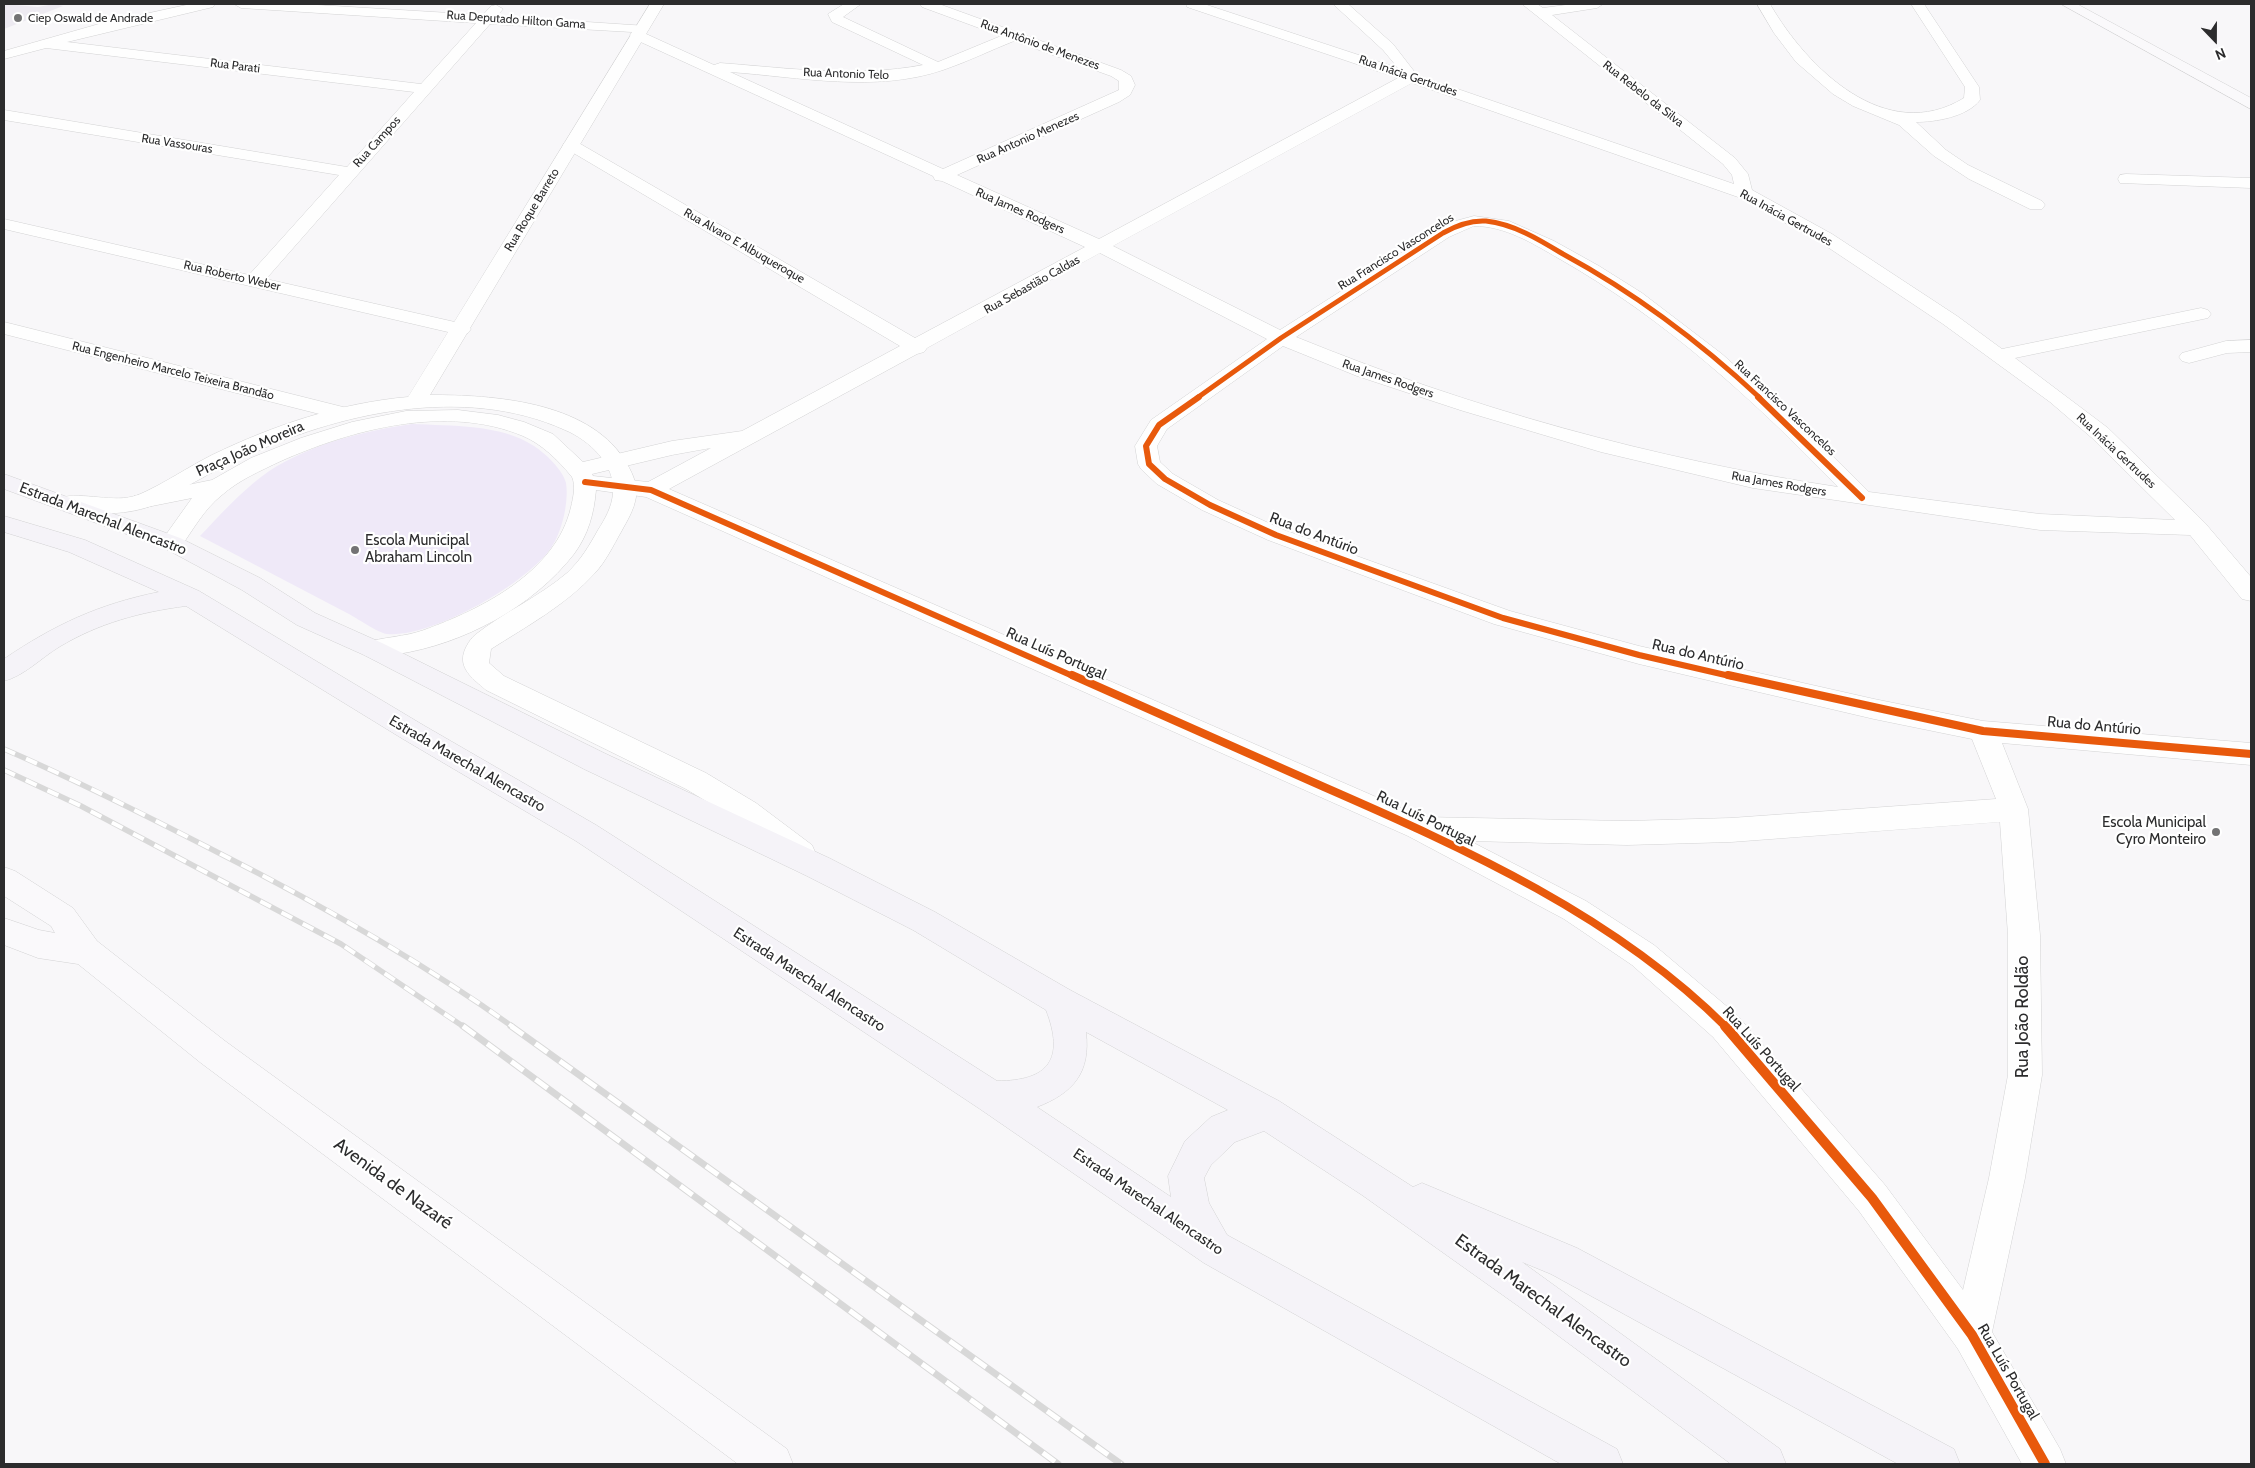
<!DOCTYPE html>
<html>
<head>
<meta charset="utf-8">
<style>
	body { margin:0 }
	#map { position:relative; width:2255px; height:1468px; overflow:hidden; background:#f8f7f9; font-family:Cabin,sans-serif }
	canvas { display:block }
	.frame { position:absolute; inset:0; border:5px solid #2c2c2d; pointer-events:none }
	.north { position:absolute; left:2190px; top:15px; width:50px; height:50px; -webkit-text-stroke:4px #fff; paint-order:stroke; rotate:158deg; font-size:14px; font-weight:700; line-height:20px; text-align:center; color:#2c2c2d }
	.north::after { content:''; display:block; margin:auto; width:18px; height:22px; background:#2c2c2d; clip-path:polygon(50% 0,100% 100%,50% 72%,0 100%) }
</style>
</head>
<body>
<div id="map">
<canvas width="2255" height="1468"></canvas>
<div class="frame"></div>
<div class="north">N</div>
</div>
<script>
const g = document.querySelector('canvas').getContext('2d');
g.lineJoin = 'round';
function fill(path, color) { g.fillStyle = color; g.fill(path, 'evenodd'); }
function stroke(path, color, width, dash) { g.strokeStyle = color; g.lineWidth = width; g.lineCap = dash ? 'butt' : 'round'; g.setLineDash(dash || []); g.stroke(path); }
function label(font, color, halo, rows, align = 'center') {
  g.font = font + ' Cabin,sans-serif'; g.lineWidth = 4.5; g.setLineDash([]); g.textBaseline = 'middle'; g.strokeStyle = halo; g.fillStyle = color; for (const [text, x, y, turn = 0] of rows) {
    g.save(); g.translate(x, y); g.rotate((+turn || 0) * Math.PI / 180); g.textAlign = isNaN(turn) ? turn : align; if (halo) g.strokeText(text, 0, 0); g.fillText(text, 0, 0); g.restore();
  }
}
fill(new Path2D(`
	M 4,4 L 38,7 L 54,4 L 63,6 L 4,29 Z`), '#edeaf1');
fill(new Path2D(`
	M 412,424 C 451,426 501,424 534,446 C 545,453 563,470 566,483 C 569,502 562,532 551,548 C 526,584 432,638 387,634 C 378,633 357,618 347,613 C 298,587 249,562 200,536 C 220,515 239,494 261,477 C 302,446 362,431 412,424 Z`), '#efe9f8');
const minor = new Path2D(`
	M 191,4 L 215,4 L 213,7 L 67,42 L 421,84 L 476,23 L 241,8 L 234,4 L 301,4 L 483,15 L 491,6 L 496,5 L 503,9 L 497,16 L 647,26 L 649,29 L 644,33 L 714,65 L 720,63 C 788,68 855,78 923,65 L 832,22 L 828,14 L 844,4 L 861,4 L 843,17 L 938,62 L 1001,36 L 922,7 L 920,4 L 939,4 L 1121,70 L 1131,76 L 1135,85 L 1130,95 L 1119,102 L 957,175 L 1099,239 L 1398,78 L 1187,7 L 1186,4 L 1204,4 L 1398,68 L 1383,50 L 1333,4 L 1348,4 L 1393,44 L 1417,75 L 1734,184 L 1732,175 L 1723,164 L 1522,4 L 1537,4 L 1543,8 L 1573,4 L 1603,4 L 1597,8 L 1552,15 L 1735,158 L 1748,174 L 1752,190 L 1832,234 L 1957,316 L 2002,349 L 2201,308 L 2208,310 L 2211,314 L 2208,318 L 2015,358 L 2108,428 L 2205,523 L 2251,577 L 2251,601 L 2242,599 L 2190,535 L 2040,530 L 1753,488 L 1601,452 L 1460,410 L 1357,376 L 1283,346 L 1167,429 L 1157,446 L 1160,462 L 1173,474 L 1218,500 L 1284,530 L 1510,611 L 1639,646 L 1874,699 L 1983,721 L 2251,743 L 2251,765 L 2002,743 L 2028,809 L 2040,935 L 2042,1075 L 2025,1178 L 1992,1332 L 2060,1449 L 2066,1464 L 2022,1464 L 1958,1349 L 1859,1211 L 1713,1037 L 1632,965 L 1564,919 L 1408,836 L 646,497 L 596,490 C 594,514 588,535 574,554 C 533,607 463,644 398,654 C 386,656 375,659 364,655 L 360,649 L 364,643 C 383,637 405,637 424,630 C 482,609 556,572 571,507 C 573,498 576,486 572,477 C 559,461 542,444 523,436 C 447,404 353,429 281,461 C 260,471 239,480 222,495 C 204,509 193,530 180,548 L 172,551 L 164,548 L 160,543 L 192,498 L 142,508 L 134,506 L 131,501 L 134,496 L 212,480 L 251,458 L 301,438 L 352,422 L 406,411 L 458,410 L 498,415 L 524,422 L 553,434 L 583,462 L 672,441 L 742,431 L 900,346 L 565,148 L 563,145 L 565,142 L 577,142 L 915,338 L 1085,247 L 942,181 L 935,180 L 933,176 L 632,38 L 630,35 L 632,32 L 490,24 L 266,279 L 468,325 L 471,329 L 468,333 L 461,335 L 4,229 L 4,219 L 249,275 L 339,175 L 4,120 L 4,110 L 347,167 L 414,92 L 46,48 L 4,59 L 4,51 L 99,24 ZM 1014,41 L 1111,76 L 1119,81 L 1119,90 L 943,169 L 730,72 C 799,77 876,93 943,70 C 967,62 991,50 1014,41 ZM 1412,83 L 1738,197 L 1820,242 L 1943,324 L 2050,402 L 2092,438 L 2175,520 L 2040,514 L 1869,492 L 1798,422 L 1722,354 L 1642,293 L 1599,266 L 1554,241 L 1509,221 L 1474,216 L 1448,223 L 1280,330 L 1113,246 ZM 1474,226 C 1505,226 1532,243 1558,258 C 1664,318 1754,400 1838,487 C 1653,459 1470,408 1296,337 L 1449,237 ZM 1100,253 L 1267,339 L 1151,420 L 1135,446 L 1138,464 L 1141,469 L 1157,484 L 1202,510 L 1268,540 L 1494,624 L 1639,664 L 1874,719 L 1972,739 L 1996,799 L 1731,818 L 1627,821 L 1422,817 L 669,489 L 917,354 L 924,352 L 927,348 ZM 711,448 L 648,482 L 593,476 L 592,474 L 672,455 ZM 2000,822 L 2008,935 L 2008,1075 L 1989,1178 L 1963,1290 L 1885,1185 L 1737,1015 L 1654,945 L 1586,901 L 1470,841 L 1627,845 L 1731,842 Z
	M 1757,4 L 1770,4 C 1807,68 1886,146 1964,98 L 1965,87 L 1911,4 L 1924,4 L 1979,87 L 1980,100 C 1967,117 1935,122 1916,122 L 1946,150 L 1968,165 L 2042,201 L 2045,205 L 2042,209 L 2030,209 L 1969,179 L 1934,156 L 1899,125 L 1853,106 L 1833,94 L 1796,62 L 1774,33 Z
	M 2126,174 L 2251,178 L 2251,188 L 2120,183 L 2118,179 L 2120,175 Z
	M 4,322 L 351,409 L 354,414 L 351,419 L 343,420 L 4,334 Z
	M 2251,340 L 2251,352 L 2227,353 L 2189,363 L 2182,361 L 2179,357 L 2182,353 L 2226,341 Z`);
const tertiary = new Path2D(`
	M 650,4 L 664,4 L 430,395 C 493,395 586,401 624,459 C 631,470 638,483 636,497 C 634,510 627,521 621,532 C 613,546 606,561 595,573 C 566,605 527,626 491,649 L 489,663 L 504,676 L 706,773 L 756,803 L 812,845 L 816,854 L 812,863 L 801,866 L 790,863 L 736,819 L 686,789 L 486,690 C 477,682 462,672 463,658 C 463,651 469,640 475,635 C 504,612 539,597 567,573 C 581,560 589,546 598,530 C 605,519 612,507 613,493 C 616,465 589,440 565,430 C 464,384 337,413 242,458 C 220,468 199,479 179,491 C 170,496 161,503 151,506 C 124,516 87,515 59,508 L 55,503 L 59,498 C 84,491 113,504 138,495 C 162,485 188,467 212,455 C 274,425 340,403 408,397 Z`);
const secondary = new Path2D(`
	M 2061,4 L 2077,4 L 2251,98 L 2251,109 Z
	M 4,867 L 15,871 L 73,908 L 97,941 L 225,1041 L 787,1449 L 793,1464 L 738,1464 L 201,1063 L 78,964 L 38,958 L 4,945 L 4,918 L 39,930 L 55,933 L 51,926 L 4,896 Z`);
const primary = new Path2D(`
	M 4,474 L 180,538 L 260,578 L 315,613 L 382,643 L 604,753 L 829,858 L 935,912 L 1070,990 L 1279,1101 L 1413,1187 L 1422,1183 L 1577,1248 L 1954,1449 L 1960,1464 L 1898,1464 L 1551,1274 L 1522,1262 L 1780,1449 L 1786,1464 L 1731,1464 L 1521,1308 L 1362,1195 L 1264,1131 L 1235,1142 L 1211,1165 L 1204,1178 L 1209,1203 L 1227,1235 L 1617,1449 L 1623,1464 L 1561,1464 L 1204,1263 L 980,1109 L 576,841 L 403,739 L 186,606 C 140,612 99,623 59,647 C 41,658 24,676 4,681 L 4,659 C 54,625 99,604 159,592 L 69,552 L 4,532 L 4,516 L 85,540 L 199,591 L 423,725 L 596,825 L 997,1081 C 1049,1081 1065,1059 1046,1010 L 913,930 L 807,876 L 584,769 L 364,655 L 297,625 L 242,590 L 164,548 L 4,489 ZM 1086,1032 L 1228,1110 L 1211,1117 L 1185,1141 L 1168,1176 L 1171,1197 L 1037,1107 C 1073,1093 1091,1073 1086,1032 Z`);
stroke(minor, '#d2d2d3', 1);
stroke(tertiary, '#d2d2d3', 1);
stroke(secondary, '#d2d2d3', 1);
stroke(primary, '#d2d2d3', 1);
fill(minor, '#fefefe');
fill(tertiary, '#fefefe');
fill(secondary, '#faf9fb');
fill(primary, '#f5f3f8');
const railFar1 = new Path2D(`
	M 4,749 C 76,780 145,815 215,851 C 318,903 419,960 513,1027
	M 4,770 L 81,806 L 341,944 L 464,1027`);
const rail = new Path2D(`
	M 463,1026 L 1058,1464
	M 511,1026 L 1121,1464`);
stroke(railFar1, '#d8d8d8', 5.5);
stroke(rail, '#d8d8d8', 7);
stroke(railFar1, '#fff', 4, [12]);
stroke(rail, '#fff', 5, [15]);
stroke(new Path2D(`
	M 1197,398 L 1281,338 L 1443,233 C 1457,225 1470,220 1486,221 C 1514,224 1540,240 1563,254 C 1635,293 1700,342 1760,398`), '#e8590c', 5);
stroke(new Path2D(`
	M 1199,397 L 1159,425 L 1146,446 L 1149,464 L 1165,479 L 1210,505 L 1276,535 L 1503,618 L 1639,655 L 1734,677
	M 1758,397 L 1862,498
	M 585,482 L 651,490 L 1075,677`), '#e8590c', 6);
stroke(new Path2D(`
	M 1072,675 C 1156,712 1240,750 1324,787 C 1466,849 1615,916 1726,1027
	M 1728,675 L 1983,731 L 2251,754`), '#e8590c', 8);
stroke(new Path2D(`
	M 1725,1026 L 1872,1198 L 1972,1335 L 2045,1464`), '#e8590c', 10);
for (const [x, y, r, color] of [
	[18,18,5,"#737374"],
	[355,550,5,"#737374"],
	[2216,832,5,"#737374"]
]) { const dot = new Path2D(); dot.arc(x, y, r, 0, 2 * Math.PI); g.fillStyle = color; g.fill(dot); stroke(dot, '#fff', 2); }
label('12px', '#2c2c2d', '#fff', [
	["Ciep Oswald de Andrade",28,18]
], 'left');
label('12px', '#2c2c2d', '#fff', [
	["Rua Deputado Hilton Gama",516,20,4],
	["Rua Antônio de Menezes",1040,45,20],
	["Rua Parati",235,66,7],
	["Rua Antonio Telo",846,74,2],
	["Rua Inácia Gertrudes",1408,76,19],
	["Rua Rebelo da Silva",1643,94,38],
	["Rua Antonio Menezes",1028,138,-24],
	["Rua Campos",377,142,-48],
	["Rua Vassouras",177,144,9],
	["Rua Roque Barreto",532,210,-59],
	["Rua James Rodgers",1020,211,24],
	["Rua Inácia Gertrudes",1786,218,29],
	["Rua Alvaro E Albuqueroque",744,246,30],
	["Rua Francisco Vasconcelos",1396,252,-32],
	["Rua Roberto Weber",232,276,13],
	["Rua Sebastião Caldas",1032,285,-29],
	["Rua Engenheiro Marcelo Teixeira Brandão",173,371,14],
	["Rua James Rodgers",1388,379,19],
	["Rua Francisco Vasconcelos",1785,408,43],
	["Rua Inácia Gertrudes",2116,451,43],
	["Rua James Rodgers",1779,484,10]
]);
label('15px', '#2c2c2d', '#fff', [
	["Praça João Moreira",250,449,-24],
	["Estrada Marechal Alencastro",103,519,21],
	["Rua do Antúrio",1314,534,21],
	["Rua Luís Portugal",1056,654,24],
	["Rua do Antúrio",1698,655,13],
	["Rua do Antúrio",2094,726,5],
	["Estrada Marechal Alencastro",467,764,30],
	["Rua Luís Portugal",1426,819,26],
	["Estrada Marechal Alencastro",809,980,33],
	["Rua Luís Portugal",1761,1049,48],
	["Estrada Marechal Alencastro",1148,1202,34],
	["Rua Luís Portugal",2008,1372,60]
]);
label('15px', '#2c2c2d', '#fff', [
	["Escola Municipal",365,541],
	["Abraham Lincoln",365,558],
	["Escola Municipal",2206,823,"right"],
	["Cyro Monteiro",2206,840,"right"]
], 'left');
label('18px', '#2c2c2d', '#fff', [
	["Rua João Roldão",2023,1017,-90],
	["Avenida de Nazaré",393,1184,36],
	["Estrada Marechal Alencastro",1543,1301,36]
]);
</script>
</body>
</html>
